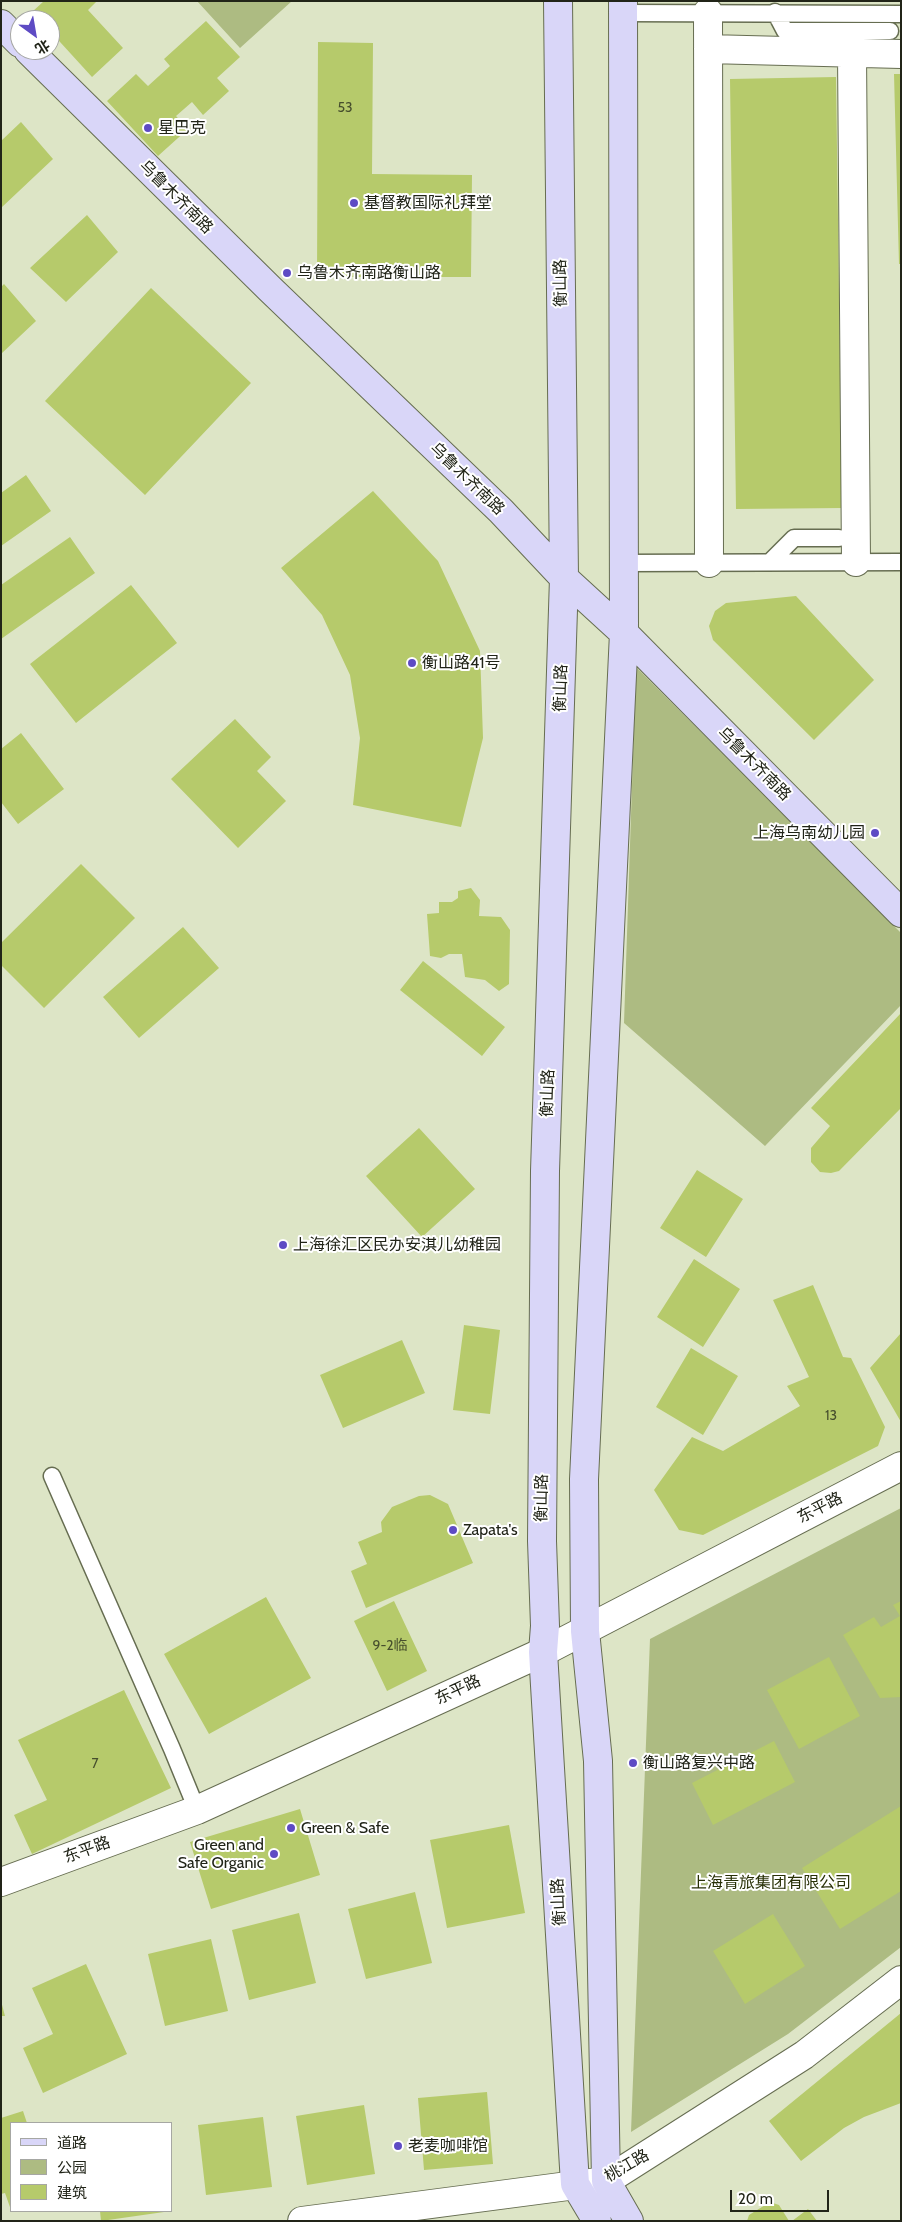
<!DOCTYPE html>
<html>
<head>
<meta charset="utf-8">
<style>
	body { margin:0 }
	#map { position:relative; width:902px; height:2222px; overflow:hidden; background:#dde5c6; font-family:Cabin,"Noto Sans SC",sans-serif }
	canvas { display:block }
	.frame { position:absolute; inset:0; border:2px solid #212418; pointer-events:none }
	.legend { position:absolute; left:10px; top:2122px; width:162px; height:90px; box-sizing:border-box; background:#fff; border:1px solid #a6a7a3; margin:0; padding:6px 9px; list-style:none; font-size:15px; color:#212418 }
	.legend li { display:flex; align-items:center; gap:10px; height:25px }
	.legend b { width:25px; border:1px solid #a6a7a3 }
	.north { position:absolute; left:10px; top:10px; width:50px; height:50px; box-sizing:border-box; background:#fff; border:1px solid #a6a7a3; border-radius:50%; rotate:148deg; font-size:14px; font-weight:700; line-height:20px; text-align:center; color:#212418 }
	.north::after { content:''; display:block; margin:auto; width:18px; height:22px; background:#5e4bc4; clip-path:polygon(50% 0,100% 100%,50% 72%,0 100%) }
	.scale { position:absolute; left:730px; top:2190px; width:99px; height:22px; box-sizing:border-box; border:2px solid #212418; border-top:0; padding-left:6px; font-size:15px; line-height:18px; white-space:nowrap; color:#212418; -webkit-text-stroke:4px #fff; paint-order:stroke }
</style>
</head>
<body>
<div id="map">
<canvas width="902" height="2222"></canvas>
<div class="frame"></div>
<ul class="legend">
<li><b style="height:6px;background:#d9d6f8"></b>道路</li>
<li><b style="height:14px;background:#adbb82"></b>公园</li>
<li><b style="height:14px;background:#b6ca6b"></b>建筑</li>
</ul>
<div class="north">北</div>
<div class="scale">20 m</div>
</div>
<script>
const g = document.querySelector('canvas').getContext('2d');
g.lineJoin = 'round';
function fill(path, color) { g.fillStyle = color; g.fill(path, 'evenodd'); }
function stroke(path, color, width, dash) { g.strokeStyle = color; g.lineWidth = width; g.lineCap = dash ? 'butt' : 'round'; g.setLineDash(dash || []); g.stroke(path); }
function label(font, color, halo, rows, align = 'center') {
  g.font = font + ' Cabin,"Noto Sans SC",sans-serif'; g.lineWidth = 4; g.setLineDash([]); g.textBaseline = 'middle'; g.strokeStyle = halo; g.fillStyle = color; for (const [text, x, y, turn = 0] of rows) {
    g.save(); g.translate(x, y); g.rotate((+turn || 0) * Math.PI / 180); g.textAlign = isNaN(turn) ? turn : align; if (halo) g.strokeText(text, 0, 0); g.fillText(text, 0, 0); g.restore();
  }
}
fill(new Path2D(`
	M 197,1 L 292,1 L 240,48 Z
	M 636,667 L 901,933 L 901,1005 L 765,1146 L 624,1023 Z
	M 901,1508 L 901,1947 L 788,2034 L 631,2132 L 650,1639 Z`), '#adbb82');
fill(new Path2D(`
	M 44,1 L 97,1 L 88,10 L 123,48 L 92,77 L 50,31 L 50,20 L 39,20 L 32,12 Z
	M 206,21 L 240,57 L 217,78 L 229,91 L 203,115 L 192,102 L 176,116 L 188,129 L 158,156 L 107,101 L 136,74 L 148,86 L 170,66 L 164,59 Z
	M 318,42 L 373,43 L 372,174 L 472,175 L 471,277 L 317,277 Z
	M 894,74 L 901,74 L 901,264 L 899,264 Z
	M 836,77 L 842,508 L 736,509 L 730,79 Z
	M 21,122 L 53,159 L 1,208 L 1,141 Z
	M 87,215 L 118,252 L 66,302 L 30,268 Z
	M 4,284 L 36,321 L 1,354 L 1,287 Z
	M 151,288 L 251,383 L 145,495 L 45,401 Z
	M 26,475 L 51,511 L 1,546 L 1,493 Z
	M 373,491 L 438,561 L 480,651 L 483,738 L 461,827 L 353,805 L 360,738 L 350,675 L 322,615 L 281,568 Z
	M 70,537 L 95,573 L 1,639 L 1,585 Z
	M 131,585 L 177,643 L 76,723 L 30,664 Z
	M 796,596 L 874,680 L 814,740 L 713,640 L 709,626 L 715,611 L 726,603 Z
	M 235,719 L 271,757 L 257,771 L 286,801 L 238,848 L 171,779 Z
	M 21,733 L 64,789 L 18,824 L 1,802 L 1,749 Z
	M 81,864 L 135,918 L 44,1008 L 1,965 L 1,943 Z
	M 471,888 L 480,900 L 479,916 L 501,917 L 510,930 L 509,984 L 499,991 L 485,980 L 465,977 L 462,954 L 449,954 L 441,958 L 430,956 L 427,914 L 439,913 L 439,902 L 452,902 L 458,898 L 458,891 Z
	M 183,927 L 219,968 L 139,1038 L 103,997 Z
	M 423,961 L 505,1027 L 482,1056 L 400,990 Z
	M 901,1013 L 901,1108 L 839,1171 L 831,1173 L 820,1172 L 811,1162 L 811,1148 L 830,1126 L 811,1108 Z
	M 419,1128 L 475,1189 L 422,1237 L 366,1176 Z
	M 697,1170 L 743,1199 L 706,1257 L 660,1228 Z
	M 694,1259 L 740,1289 L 703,1347 L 657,1317 Z
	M 813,1285 L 843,1357 L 851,1358 L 885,1427 L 878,1446 L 703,1535 L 679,1530 L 654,1490 L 692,1437 L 723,1451 L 800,1406 L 787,1386 L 809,1377 L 773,1300 Z
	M 464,1325 L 500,1330 L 490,1414 L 453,1410 Z
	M 901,1333 L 901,1422 L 870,1368 Z
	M 402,1340 L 425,1393 L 343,1428 L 320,1375 Z
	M 691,1348 L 738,1376 L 703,1435 L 656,1407 Z
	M 430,1495 L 448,1504 L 473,1563 L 366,1608 L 351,1571 L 367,1564 L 358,1542 L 382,1532 L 381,1522 L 392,1507 L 419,1496 Z
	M 266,1597 L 311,1678 L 209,1734 L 164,1654 Z
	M 394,1601 L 427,1671 L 387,1691 L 354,1621 Z
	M 901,1601 L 901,1697 L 880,1698 L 843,1635 L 874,1617 L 881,1627 L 900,1616 L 893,1605 Z
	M 829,1657 L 860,1716 L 799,1749 L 767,1690 Z
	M 124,1690 L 171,1788 L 32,1854 L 14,1815 L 47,1800 L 18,1740 Z
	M 774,1741 L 795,1782 L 713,1825 L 692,1783 Z
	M 901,1806 L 901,1891 L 840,1929 L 802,1868 Z
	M 300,1809 L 320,1875 L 211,1909 L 190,1842 Z
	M 509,1825 L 525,1913 L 447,1928 L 430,1840 Z
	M 415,1892 L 432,1963 L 366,1979 L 348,1909 Z
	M 299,1913 L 316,1983 L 249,2000 L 232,1930 Z
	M 773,1914 L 805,1966 L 745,2004 L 713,1951 Z
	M 211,1939 L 228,2011 L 165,2026 L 148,1954 Z
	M 86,1964 L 127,2054 L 43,2093 L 23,2048 L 53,2034 L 32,1988 Z
	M 1,2001 L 5,2016 L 1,2016 Z
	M 901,2013 L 901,2103 L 864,2117 L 844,2128 L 801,2161 L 769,2121 Z
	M 487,2092 L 493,2164 L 424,2170 L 418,2098 Z
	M 364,2105 L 375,2174 L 307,2185 L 296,2116 Z
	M 23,2111 L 27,2123 L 11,2123 L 11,2210 L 5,2193 L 1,2194 L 1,2118 Z
	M 263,2117 L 272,2187 L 206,2195 L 198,2125 Z
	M 770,2202 L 779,2205 L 789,2221 L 747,2221 L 749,2215 Z
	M 808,2209 L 817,2221 L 792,2221 Z
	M 100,2211 L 164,2211 L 164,2212 L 101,2221 Z`), '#b6ca6b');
const lane = new Path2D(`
	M 775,12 L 785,31 L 890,31
	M 623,13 L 901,14
	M 770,562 L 794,538 L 839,538
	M 624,563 L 901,562
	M 52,1476 L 172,1749 L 197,1810`);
const street = new Path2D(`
	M 708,12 L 709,563
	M 708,49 L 901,54
	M 852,53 L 856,562
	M 1,1882 L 197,1810 L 543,1652 L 901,1466
	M 302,2221 L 606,2181 L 804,2055 L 901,1980`);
const secondary = new Path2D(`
	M 558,1 L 564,578 L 545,1171 L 542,1541 L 545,1626 L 543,1652 L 575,2184 L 597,2221
	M 623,1 L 624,633 L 584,1479 L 585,1631 L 598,1761 L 606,2181 L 629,2221
	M 1,24 L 20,43
	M 28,50 L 270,289 L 501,511 L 564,578 L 624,633 L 901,913`);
stroke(lane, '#666d51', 19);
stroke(street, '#666d51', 30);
stroke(secondary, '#666d51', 30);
stroke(lane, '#fff', 16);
stroke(street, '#fff', 28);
stroke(secondary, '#d9d6f8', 28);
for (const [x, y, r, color] of [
	[148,128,5,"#5e4bc4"],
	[354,203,5,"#5e4bc4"],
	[287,273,5,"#5e4bc4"],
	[412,663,5,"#5e4bc4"],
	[875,833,5,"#5e4bc4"],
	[283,1245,5,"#5e4bc4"],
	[453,1530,5,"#5e4bc4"],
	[633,1763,5,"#5e4bc4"],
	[291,1828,5,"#5e4bc4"],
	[274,1854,5,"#5e4bc4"],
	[398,2146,5,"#5e4bc4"]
]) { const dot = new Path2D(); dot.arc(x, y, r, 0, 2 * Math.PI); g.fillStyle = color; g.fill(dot); stroke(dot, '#fff', 2); }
label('14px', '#464e2d', null, [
	["53",345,108],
	["13",831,1416],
	["9-2临",390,1646],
	["7",95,1764]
]);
label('16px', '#212418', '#fff', [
	["星巴克",158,128],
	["基督教国际礼拜堂",364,203],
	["乌鲁木齐南路衡山路",297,273],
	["衡山路41号",422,663],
	["上海乌南幼儿园",865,833,"right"],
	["上海徐汇区民办安淇儿幼稚园",293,1245],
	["Zapata's",463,1530],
	["衡山路复兴中路",643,1763],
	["Green & Safe",301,1828],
	["Green and",264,1845,"right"],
	["Safe Organic",264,1863,"right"],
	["老麦咖啡馆",408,2146]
], 'left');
label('16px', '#212418', '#fff', [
	["乌鲁木齐南路",176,197,45],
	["衡山路",561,283,-91],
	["乌鲁木齐南路",467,479,44],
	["衡山路",561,688,-88],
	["乌鲁木齐南路",754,764,45],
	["衡山路",548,1093,-88],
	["衡山路",542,1498,-89],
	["东平路",820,1508,-27],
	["东平路",458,1690,-25],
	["东平路",87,1850,-20],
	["衡山路",559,1902,-93],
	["桃江路",627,2166,-30]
]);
label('16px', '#283006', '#fff', [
	["上海青旅集团有限公司",771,1883]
]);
</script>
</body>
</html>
